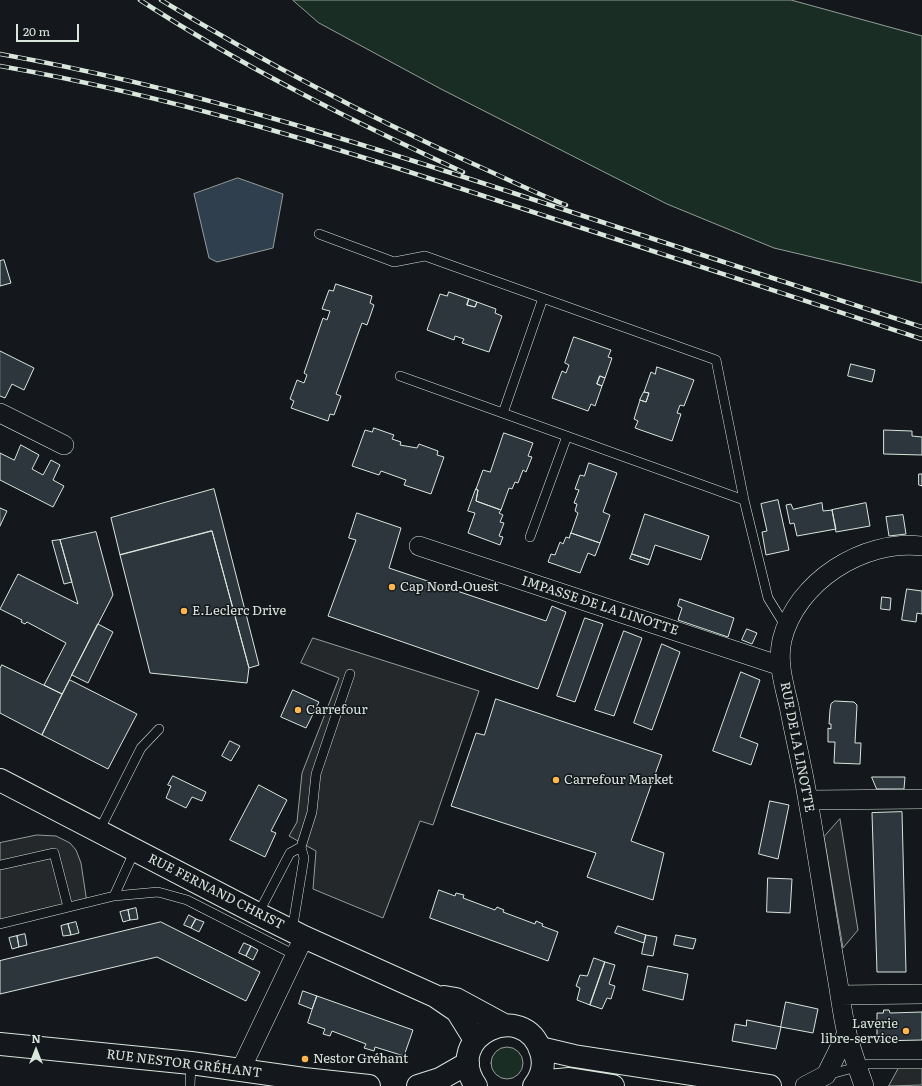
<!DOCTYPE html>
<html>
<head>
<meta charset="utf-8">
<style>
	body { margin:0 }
	#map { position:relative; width:922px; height:1086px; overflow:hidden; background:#14181c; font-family:Literata,serif }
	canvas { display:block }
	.north { position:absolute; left:16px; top:1030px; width:40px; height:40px; -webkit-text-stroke:3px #14181c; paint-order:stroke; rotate:0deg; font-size:11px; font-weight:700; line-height:16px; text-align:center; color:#d8e6dc }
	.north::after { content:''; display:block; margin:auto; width:14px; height:18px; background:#d8e6dc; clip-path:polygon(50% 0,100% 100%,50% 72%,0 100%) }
	.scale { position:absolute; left:16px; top:24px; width:63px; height:18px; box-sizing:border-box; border:2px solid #d8e6dc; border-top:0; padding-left:5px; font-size:12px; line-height:14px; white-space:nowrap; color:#d8e6dc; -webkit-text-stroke:3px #14181c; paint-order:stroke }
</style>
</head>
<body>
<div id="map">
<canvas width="922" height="1086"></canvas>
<div class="north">N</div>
<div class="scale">20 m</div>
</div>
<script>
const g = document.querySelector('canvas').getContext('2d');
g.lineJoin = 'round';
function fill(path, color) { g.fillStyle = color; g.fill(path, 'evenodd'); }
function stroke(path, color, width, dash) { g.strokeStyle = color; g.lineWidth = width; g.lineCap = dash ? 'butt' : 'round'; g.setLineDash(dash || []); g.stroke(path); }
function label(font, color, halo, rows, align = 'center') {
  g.font = font + ' Literata,serif'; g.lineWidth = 3; g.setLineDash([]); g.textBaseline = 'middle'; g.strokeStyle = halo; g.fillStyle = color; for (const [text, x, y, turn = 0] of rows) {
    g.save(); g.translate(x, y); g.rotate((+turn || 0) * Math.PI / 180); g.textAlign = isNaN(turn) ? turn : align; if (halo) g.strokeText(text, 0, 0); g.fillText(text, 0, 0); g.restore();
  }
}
const green = new Path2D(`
	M 293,0 L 791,0 L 922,36 L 922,283 L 774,248 L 667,204 L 441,89 L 319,23 Z
	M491 1063a16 16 0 1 1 32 0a16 16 0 1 1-32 0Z`);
fill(green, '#1a2d24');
stroke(green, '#939e99', 1);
const parking = new Path2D(`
	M 313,638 L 479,691 L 433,825 L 420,821 L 383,918 L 313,889 L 316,851 L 289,836 L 297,822 L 302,773 L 339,678 L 301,663 Z
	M 840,819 L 858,930 L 843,948 L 824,837 Z
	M 37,835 L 56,836 L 70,843 L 76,850 L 81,863 L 87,903 L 0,924 L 0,843 Z
	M 901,1064 L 922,1064 L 922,1085 L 889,1086 Z`);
fill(parking, '#24282b');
stroke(parking, '#939e99', 1);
const water = new Path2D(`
	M 238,178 L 283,194 L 273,248 L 217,262 L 209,258 L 194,194 Z`);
fill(water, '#2f3f4d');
stroke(water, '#939e99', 1);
const building = new Path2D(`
	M 4,260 L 11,283 L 0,286 L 0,261 Z
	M 336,284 L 372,296 L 370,303 L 374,305 L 367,325 L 362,323 L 336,394 L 341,396 L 334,415 L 330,414 L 328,421 L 291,408 L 294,401 L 290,399 L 297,380 L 304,383 L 307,375 L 304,373 L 323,318 L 327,320 L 330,311 L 322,309 L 329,290 L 333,291 Z
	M 449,292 L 469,299 L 467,305 L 475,307 L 477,302 L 496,309 L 495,313 L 502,316 L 489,352 L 462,343 L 464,339 L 455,336 L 454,340 L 427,330 L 440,294 L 447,296 Z
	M 469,299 L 477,302 L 475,307 L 467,305 Z
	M 574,337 L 611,350 L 608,357 L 612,358 L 605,378 L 600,376 L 597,384 L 602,386 L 595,406 L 591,404 L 588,411 L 552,398 L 562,371 L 566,373 L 569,365 L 565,363 Z
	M 0,351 L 34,368 L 24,390 L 12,384 L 5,398 L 0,396 Z
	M 851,364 L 875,370 L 872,382 L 848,376 Z
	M 657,367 L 694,380 L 684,406 L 680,405 L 677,413 L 681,414 L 672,441 L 635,428 L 638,421 L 634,419 L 640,400 L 646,402 L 649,393 L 644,392 L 651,372 L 655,374 Z
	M 600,376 L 605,378 L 602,386 L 597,384 Z
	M 644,392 L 649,393 L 646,402 L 640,400 Z
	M 374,428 L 394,435 L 392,439 L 401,442 L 400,445 L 417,448 L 419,444 L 438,451 L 437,455 L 444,457 L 431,494 L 404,485 L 406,480 L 381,471 L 379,475 L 352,466 L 365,430 L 372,432 Z
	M 884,430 L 912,431 L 912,436 L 922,437 L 922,455 L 884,454 Z
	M 504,433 L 533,443 L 528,456 L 532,457 L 526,472 L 523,470 L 518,483 L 515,482 L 512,489 L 509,488 L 501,510 L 476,501 L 478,490 L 476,489 L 483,470 L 490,472 Z
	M 21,445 L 39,455 L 32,469 L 43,475 L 51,460 L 60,465 L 53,480 L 64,486 L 53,507 L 0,480 L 0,453 L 14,460 Z
	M 589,463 L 617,473 L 603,512 L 610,515 L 600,543 L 571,533 L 578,513 L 575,511 L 577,504 L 574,503 L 579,490 L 575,489 L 580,475 L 584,476 Z
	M 919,474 L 922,474 L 922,486 L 919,485 Z
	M 214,489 L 259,665 L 249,668 L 212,531 L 120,555 L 111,518 Z
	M 476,489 L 478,490 L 476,501 L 501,510 L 499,513 L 503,515 L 500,522 L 504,523 L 499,536 L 503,537 L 500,545 L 468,533 L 475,513 L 468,511 Z
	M 778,500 L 789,550 L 766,555 L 762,532 L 767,531 L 761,504 Z
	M 822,503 L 823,511 L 832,510 L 836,529 L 797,536 L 794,523 L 790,524 L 786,505 L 791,504 L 793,509 Z
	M 866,503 L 870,526 L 836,532 L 832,510 Z
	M 0,508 L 7,511 L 0,526 Z
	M 357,513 L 401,528 L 389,568 L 546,621 L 552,606 L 566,612 L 538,689 L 328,616 L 356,540 L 349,538 Z
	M 645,514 L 709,536 L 701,560 L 655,545 L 650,560 L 632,554 Z
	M 903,515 L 906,534 L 889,536 L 886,517 Z
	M 212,531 L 249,668 L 247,683 L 150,673 L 120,555 Z
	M 96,532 L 113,595 L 62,694 L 44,685 L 66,643 L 27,622 L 25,624 L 21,622 L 22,620 L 0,609 L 18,574 L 78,604 L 60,540 Z
	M 571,533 L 600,543 L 595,556 L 588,553 L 580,573 L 548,562 L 551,554 L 555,555 L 560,542 L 563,544 L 566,537 L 569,538 Z
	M 60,540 L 72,582 L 64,584 L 52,541 Z
	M 632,554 L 650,560 L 648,565 L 630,559 Z
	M 907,589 L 922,591 L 922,614 L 917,613 L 916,622 L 902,620 Z
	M 882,597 L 891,598 L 890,610 L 881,609 Z
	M 680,599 L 734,618 L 728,637 L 678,620 L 682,608 L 678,606 Z
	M 585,618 L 603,624 L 575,702 L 557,696 Z
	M 98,624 L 113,632 L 88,683 L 72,675 Z
	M 747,629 L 757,633 L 752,644 L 742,640 Z
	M 624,631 L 642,638 L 614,716 L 595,710 Z
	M 662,644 L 680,652 L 652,730 L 634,723 Z
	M 2,665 L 62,694 L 42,735 L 0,713 L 0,669 Z
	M 741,672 L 760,680 L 740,737 L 758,744 L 751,765 L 713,751 Z
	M 70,680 L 137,714 L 108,769 L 42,735 Z
	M 293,690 L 319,702 L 306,728 L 281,717 Z
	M 496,699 L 662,755 L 631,841 L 664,853 L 653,900 L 587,877 L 596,853 L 451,806 L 476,733 L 484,735 Z
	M 835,701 L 854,702 L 857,705 L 855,743 L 861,743 L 860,764 L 834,763 L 835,742 L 828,742 L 828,728 L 831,729 L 831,724 L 829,724 L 830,710 L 831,704 Z
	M 230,741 L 240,746 L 231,761 L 222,756 Z
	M 173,776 L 206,792 L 202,801 L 192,797 L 186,808 L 166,798 L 171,786 L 168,785 Z
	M 872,777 L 905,777 L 904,789 L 877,789 Z
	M 259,785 L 287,800 L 271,831 L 276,833 L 265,857 L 230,840 Z
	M 770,801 L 789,805 L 778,859 L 759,854 Z
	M 902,812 L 906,972 L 877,972 L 872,813 Z
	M 768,878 L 792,879 L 790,913 L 767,912 Z
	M 439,890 L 455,896 L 456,893 L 464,895 L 463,898 L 495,910 L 497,907 L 504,910 L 503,912 L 535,924 L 536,921 L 543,924 L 542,926 L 558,932 L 548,961 L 430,918 Z
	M 136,908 L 138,919 L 130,920 L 128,910 Z
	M 128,910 L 130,920 L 123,922 L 120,912 Z
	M 189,915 L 196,919 L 191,928 L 184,925 Z
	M 196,919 L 204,922 L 199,932 L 191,928 Z
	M 76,922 L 79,933 L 71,935 L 68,924 Z
	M 161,922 L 260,972 L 246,1001 L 157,957 L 0,994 L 0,961 Z
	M 68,924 L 71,935 L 63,936 L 61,926 Z
	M 618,926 L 646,935 L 644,943 L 615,933 Z
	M 25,934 L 27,945 L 19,947 L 17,936 Z
	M 646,935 L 657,937 L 653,956 L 642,954 Z
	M 676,935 L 696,939 L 693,949 L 674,945 Z
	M 17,936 L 19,947 L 12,949 L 9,938 Z
	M 244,943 L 251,946 L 246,956 L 239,953 Z
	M 251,946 L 258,950 L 253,960 L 246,956 Z
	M 594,958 L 605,962 L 590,1005 L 577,1000 L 580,988 L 576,986 L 580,975 L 587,976 Z
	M 605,962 L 615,965 L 609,984 L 615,986 L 611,999 L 607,998 L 602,1009 L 590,1005 Z
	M 648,966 L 688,974 L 683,1000 L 643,990 Z
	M 303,991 L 317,996 L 312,1009 L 299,1004 Z
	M 317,996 L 413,1030 L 404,1056 L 375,1047 L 374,1051 L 364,1048 L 366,1044 L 332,1031 L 330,1036 L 323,1034 L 325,1029 L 308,1023 Z
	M 786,1002 L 818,1009 L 813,1033 L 781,1027 Z
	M 884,1010 L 889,1010 L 890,1013 L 922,1012 L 922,1040 L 877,1041 L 877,1013 L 883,1013 Z
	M 747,1020 L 781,1027 L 776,1049 L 732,1041 L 735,1024 L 746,1026 Z`);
fill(building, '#2c363c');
stroke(building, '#d8e6dc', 1);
const lane = new Path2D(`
	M 319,234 L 394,262 L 425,256 L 716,360 L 744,500 L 768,598 L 786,627
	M 400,376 L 744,500
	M 503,413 L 543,298
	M 530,537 L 567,436
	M 99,831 L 141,748 L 159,729
	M 301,847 L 312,812 L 316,774 L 350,674
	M 0,865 L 54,853 L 68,907
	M 114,896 L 158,892 L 187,900 L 295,955
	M 258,914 L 290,853 L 301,847 L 304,858 L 292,931
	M 0,924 L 114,896 L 135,850
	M 827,1075 L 868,1064 L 922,1064
	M 190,1086 L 191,1063`);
const street = new Path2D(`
	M 0,413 L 64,445
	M 419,546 L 781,666
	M 808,800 L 922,799
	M 840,995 L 922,994
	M 240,1071 L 304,937
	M 805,1086 L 826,1075 L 847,1033
	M 864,1086 C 858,1069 852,1052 847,1034 C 842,1014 840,992 836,971 C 826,914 818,857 808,801 C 803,769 795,738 789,706 C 784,685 777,662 782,640 C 796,582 863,539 922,546`);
const secondary = new Path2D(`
	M 0,780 L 258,914 L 304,937 L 435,996 L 457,1011 L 475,1040
	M 444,997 L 456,999 L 504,1025
	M 0,1044 L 191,1063 L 304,1079 L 369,1086
	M 540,1048 L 574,1056 L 770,1086
	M 537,1082 L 569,1079 L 613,1086
	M 418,1086 L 440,1079 L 468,1063
	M 476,1086 C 441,1035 525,998 541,1052 C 545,1064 542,1076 534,1086`);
stroke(lane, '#d8e6dc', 10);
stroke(street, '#d8e6dc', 20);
stroke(secondary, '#d8e6dc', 24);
stroke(lane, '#14181c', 9);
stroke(street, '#14181c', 19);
stroke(secondary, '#14181c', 22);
const rail = new Path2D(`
	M 140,0 C 243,67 352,121 463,172
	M 161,0 C 262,61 361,113 469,162 C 501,176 533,192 566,205
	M 0,54 C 190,88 367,145 550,205 C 674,246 798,286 922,327
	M 0,66 C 171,96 335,147 499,201 C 640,246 781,293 922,339`);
stroke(rail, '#d8e6dc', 4.5);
stroke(rail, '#14181c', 3, [9]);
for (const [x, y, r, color] of [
	[392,587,4,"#ffb74d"],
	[184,611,4,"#ffb74d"],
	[298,710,4,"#ffb74d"],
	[556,780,4,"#ffb74d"],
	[906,1031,4,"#ffb74d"],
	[305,1059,4,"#ffb74d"]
]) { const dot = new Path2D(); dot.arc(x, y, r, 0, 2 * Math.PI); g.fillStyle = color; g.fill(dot); stroke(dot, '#14181c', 1.5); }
label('13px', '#d8e6dc', '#14181c', [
	["Cap Nord-Ouest",400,587],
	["E.Leclerc Drive",192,611],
	["Carrefour",306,710],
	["Carrefour Market",564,780],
	["Laverie",898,1024,"right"],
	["libre-service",898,1039,"right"],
	["Nestor Gréhant",313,1059]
], 'left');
label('13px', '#d8e6dc', '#14181c', [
	["IMPASSE DE LA LINOTTE",600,606,18],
	["RUE DE LA LINOTTE",797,747,79],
	["RUE FERNAND CHRIST",216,892,27],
	["RUE NESTOR GRÉHANT",184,1064,7]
]);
</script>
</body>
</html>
